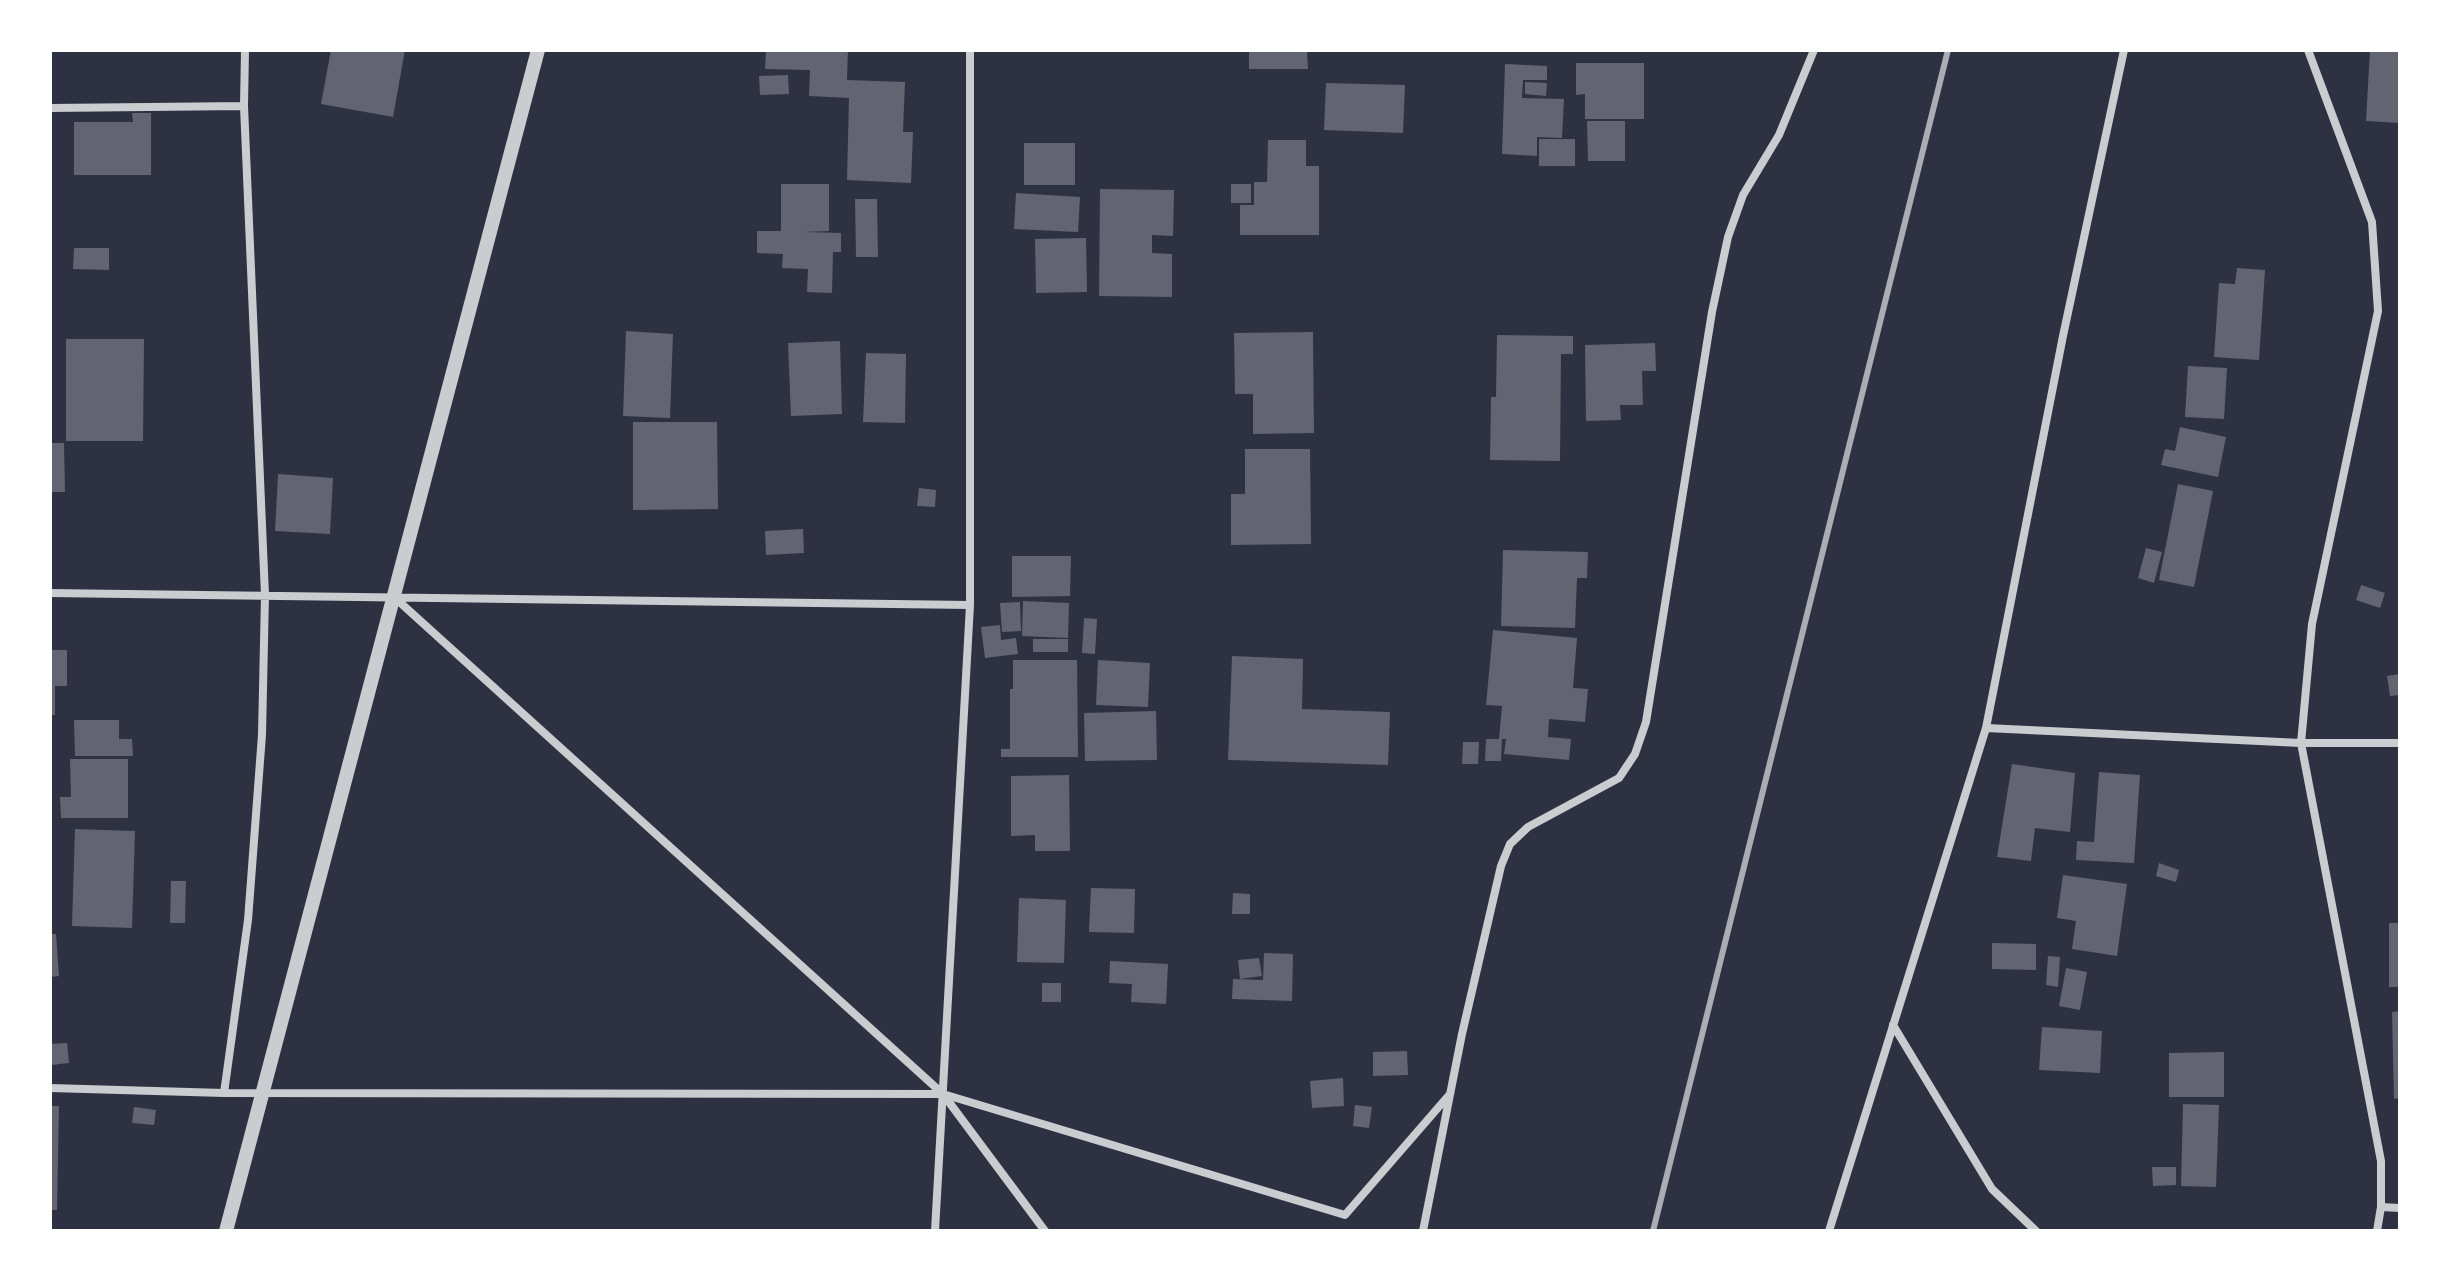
<!DOCTYPE html>
<html>
<head>
<meta charset="utf-8">
<style>
	body { margin:0 }
	#map { position:relative; width:2450px; height:1281px; overflow:hidden; background:#2d3142; font-family:Helvetica,sans-serif }
	canvas { display:block }
	.frame { position:absolute; inset:0; border:52px solid #fff; pointer-events:none }
</style>
</head>
<body>
<div id="map">
<canvas width="2450" height="1281"></canvas>
<div class="frame"></div>
</div>
<script>
const g = document.querySelector('canvas').getContext('2d');
g.lineJoin = 'round';
function fill(path, color) { g.fillStyle = color; g.fill(path, 'evenodd'); }
function stroke(path, color, width, dash) { g.strokeStyle = color; g.lineWidth = width; g.lineCap = dash ? 'butt' : 'round'; g.setLineDash(dash || []); g.stroke(path); }
fill(new Path2D(`
	M 331,50 L 405,50 L 393,117 L 321,104 Z
	M 766,50 L 848,50 L 847,80 L 905,82 L 903,132 L 913,132 L 911,183 L 847,180 L 849,98 L 809,96 L 810,70 L 765,69 Z
	M 1249,50 L 1307,50 L 1308,69 L 1249,69 Z
	M 2370,50 L 2400,50 L 2400,123 L 2366,121 Z
	M 1576,63 L 1644,63 L 1644,119 L 1585,119 L 1585,94 L 1576,95 Z
	M 1505,64 L 1547,66 L 1547,80 L 1523,80 L 1522,98 L 1564,99 L 1562,138 L 1537,137 L 1537,156 L 1502,154 Z
	M 788,75 L 789,94 L 760,95 L 759,76 Z
	M 1525,82 L 1547,83 L 1546,96 L 1525,94 Z
	M 1326,83 L 1405,85 L 1403,133 L 1324,130 Z
	M 132,113 L 151,113 L 151,175 L 74,175 L 74,122 L 133,122 Z
	M 1587,121 L 1625,121 L 1625,161 L 1588,161 Z
	M 1539,139 L 1575,139 L 1575,166 L 1539,166 Z
	M 1268,140 L 1306,140 L 1306,166 L 1319,166 L 1319,235 L 1240,235 L 1240,205 L 1254,205 L 1254,182 L 1267,182 Z
	M 1024,143 L 1075,143 L 1075,185 L 1024,185 Z
	M 781,184 L 829,184 L 829,231 L 804,232 L 841,233 L 841,252 L 833,252 L 832,293 L 807,292 L 808,269 L 782,268 L 783,254 L 757,253 L 757,231 L 781,231 Z
	M 1231,184 L 1251,184 L 1251,203 L 1231,203 Z
	M 1100,189 L 1174,190 L 1173,236 L 1152,235 L 1152,253 L 1172,254 L 1172,297 L 1099,296 Z
	M 1016,193 L 1080,197 L 1078,232 L 1014,229 Z
	M 855,199 L 877,199 L 878,257 L 856,257 Z
	M 1086,238 L 1087,292 L 1036,293 L 1035,239 Z
	M 74,248 L 109,248 L 109,270 L 73,269 Z
	M 2237,268 L 2265,270 L 2259,360 L 2214,357 L 2219,283 L 2235,284 Z
	M 626,331 L 673,334 L 670,418 L 623,416 Z
	M 1313,332 L 1314,433 L 1253,434 L 1253,394 L 1235,394 L 1234,333 Z
	M 1497,335 L 1573,336 L 1573,354 L 1561,354 L 1560,461 L 1490,460 L 1491,397 L 1496,397 Z
	M 66,339 L 144,339 L 143,441 L 66,441 Z
	M 840,341 L 842,414 L 791,416 L 788,343 Z
	M 1655,343 L 1656,371 L 1642,371 L 1643,405 L 1620,405 L 1621,420 L 1586,421 L 1585,345 Z
	M 866,353 L 906,354 L 905,423 L 863,422 Z
	M 2188,366 L 2227,368 L 2224,419 L 2185,417 Z
	M 633,422 L 717,422 L 718,509 L 633,510 Z
	M 2180,427 L 2226,437 L 2218,477 L 2161,465 L 2165,449 L 2175,451 Z
	M 52,443 L 64,443 L 65,492 L 52,492 Z
	M 1245,449 L 1310,449 L 1311,544 L 1231,545 L 1231,494 L 1245,494 Z
	M 278,474 L 333,478 L 330,534 L 275,531 Z
	M 2178,484 L 2213,491 L 2194,587 L 2159,580 Z
	M 919,488 L 936,490 L 935,507 L 917,506 Z
	M 803,529 L 804,553 L 766,555 L 765,531 Z
	M 2146,548 L 2162,552 L 2154,583 L 2138,578 Z
	M 1503,550 L 1588,552 L 1587,578 L 1577,578 L 1575,628 L 1501,626 Z
	M 1012,556 L 1071,556 L 1070,596 L 1012,597 Z
	M 2361,585 L 2385,593 L 2380,608 L 2356,600 Z
	M 1023,601 L 1069,603 L 1068,638 L 1022,636 Z
	M 1020,602 L 1021,631 L 1002,632 L 1000,603 Z
	M 1084,618 L 1097,619 L 1095,654 L 1082,653 Z
	M 1000,625 L 1001,640 L 1016,638 L 1018,654 L 985,658 L 981,627 Z
	M 1493,630 L 1577,638 L 1573,688 L 1588,689 L 1585,722 L 1549,719 L 1548,737 L 1571,739 L 1569,760 L 1504,754 L 1506,739 L 1502,739 L 1501,761 L 1485,761 L 1486,739 L 1499,739 L 1502,706 L 1486,705 Z
	M 1033,639 L 1068,639 L 1068,652 L 1033,652 Z
	M 50,650 L 67,650 L 67,686 L 55,686 L 55,715 L 50,715 Z
	M 1232,656 L 1303,659 L 1302,709 L 1390,712 L 1388,765 L 1228,760 Z
	M 1013,660 L 1077,660 L 1078,757 L 1001,757 L 1001,749 L 1010,749 L 1010,689 L 1013,689 Z
	M 1098,660 L 1150,663 L 1148,707 L 1096,705 Z
	M 2400,674 L 2400,695 L 2390,696 L 2387,676 Z
	M 1156,711 L 1157,760 L 1085,761 L 1084,713 Z
	M 74,720 L 119,720 L 119,739 L 132,739 L 133,756 L 75,756 Z
	M 1463,742 L 1479,742 L 1478,764 L 1462,764 Z
	M 70,759 L 128,759 L 128,818 L 61,818 L 60,797 L 71,797 Z
	M 2012,764 L 2075,773 L 2070,832 L 2035,828 L 2031,861 L 1997,857 Z
	M 2099,772 L 2140,775 L 2134,863 L 2076,860 L 2077,841 L 2094,842 Z
	M 1069,775 L 1070,851 L 1035,851 L 1035,835 L 1011,836 L 1011,776 Z
	M 75,829 L 135,831 L 132,928 L 72,926 Z
	M 2159,863 L 2179,870 L 2176,882 L 2156,876 Z
	M 2063,875 L 2127,884 L 2117,956 L 2072,949 L 2076,921 L 2057,918 Z
	M 171,881 L 186,881 L 185,923 L 170,923 Z
	M 1091,888 L 1135,889 L 1134,933 L 1089,932 Z
	M 1233,893 L 1250,894 L 1250,914 L 1232,914 Z
	M 1019,898 L 1066,900 L 1064,963 L 1017,962 Z
	M 2389,923 L 2400,923 L 2400,987 L 2389,987 Z
	M 50,934 L 56,934 L 59,976 L 50,977 Z
	M 1992,943 L 2036,944 L 2036,970 L 1992,969 Z
	M 1264,953 L 1293,954 L 1292,1001 L 1232,999 L 1233,979 L 1263,980 Z
	M 2048,956 L 2060,957 L 2058,987 L 2046,985 Z
	M 1259,958 L 1262,976 L 1240,979 L 1238,960 Z
	M 1110,961 L 1168,964 L 1166,1004 L 1131,1002 L 1132,984 L 1109,983 Z
	M 2066,968 L 2087,972 L 2080,1010 L 2059,1006 Z
	M 1042,983 L 1061,983 L 1061,1002 L 1042,1002 Z
	M 2400,1011 L 2400,1098 L 2394,1099 L 2392,1012 Z
	M 2042,1027 L 2102,1031 L 2100,1073 L 2039,1070 Z
	M 67,1043 L 69,1063 L 51,1065 L 50,1044 Z
	M 1407,1051 L 1408,1075 L 1373,1076 L 1373,1052 Z
	M 2224,1052 L 2224,1097 L 2169,1097 L 2169,1053 Z
	M 1343,1078 L 1344,1106 L 1312,1108 L 1310,1081 Z
	M 2183,1104 L 2219,1105 L 2216,1187 L 2181,1186 Z
	M 1355,1105 L 1372,1107 L 1369,1128 L 1353,1126 Z
	M 50,1106 L 59,1106 L 57,1210 L 50,1210 Z
	M 134,1107 L 156,1110 L 154,1125 L 132,1123 Z
	M 2152,1167 L 2176,1167 L 2176,1185 L 2153,1186 Z`), '#626471');
stroke(new Path2D(`
	M 2308,50 L 2372,222 L 2378,311 L 2312,624 L 2301,743 L 2381,1161 L 2381,1207 L 2377,1231
	M 50,108 L 244,106
	M 50,593 L 970,605
	M 394,597 L 943,1094 L 1045,1231
	M 1986,728 L 2301,743 L 2400,743
	M 1893,1025 L 1992,1189 L 2036,1231
	M 50,1088 L 224,1093 L 943,1094 L 1345,1215 L 1450,1094
	M 224,1093 L 248,920 L 262,735 L 265,595 L 244,106 L 245,50
	M 2381,1207 L 2400,1208
	M 935,1231 L 970,605 L 970,50
	M 1423,1231 L 1462,1034 L 1501,866 L 1510,844 L 1528,827 L 1619,778 L 1635,754 L 1646,722 L 1712,312 L 1728,237 L 1743,195 L 1779,135 L 1814,50
	M 1829,1231 L 1986,728 L 2063,336 L 2124,50`), '#caccd0', 8);
stroke(new Path2D(`
	M 226,1231 L 538,50`), '#caccd0', 14);
stroke(new Path2D(`
	M 1653,1231 L 1948,50`), '#abadb3', 6);
</script>
</body>
</html>
